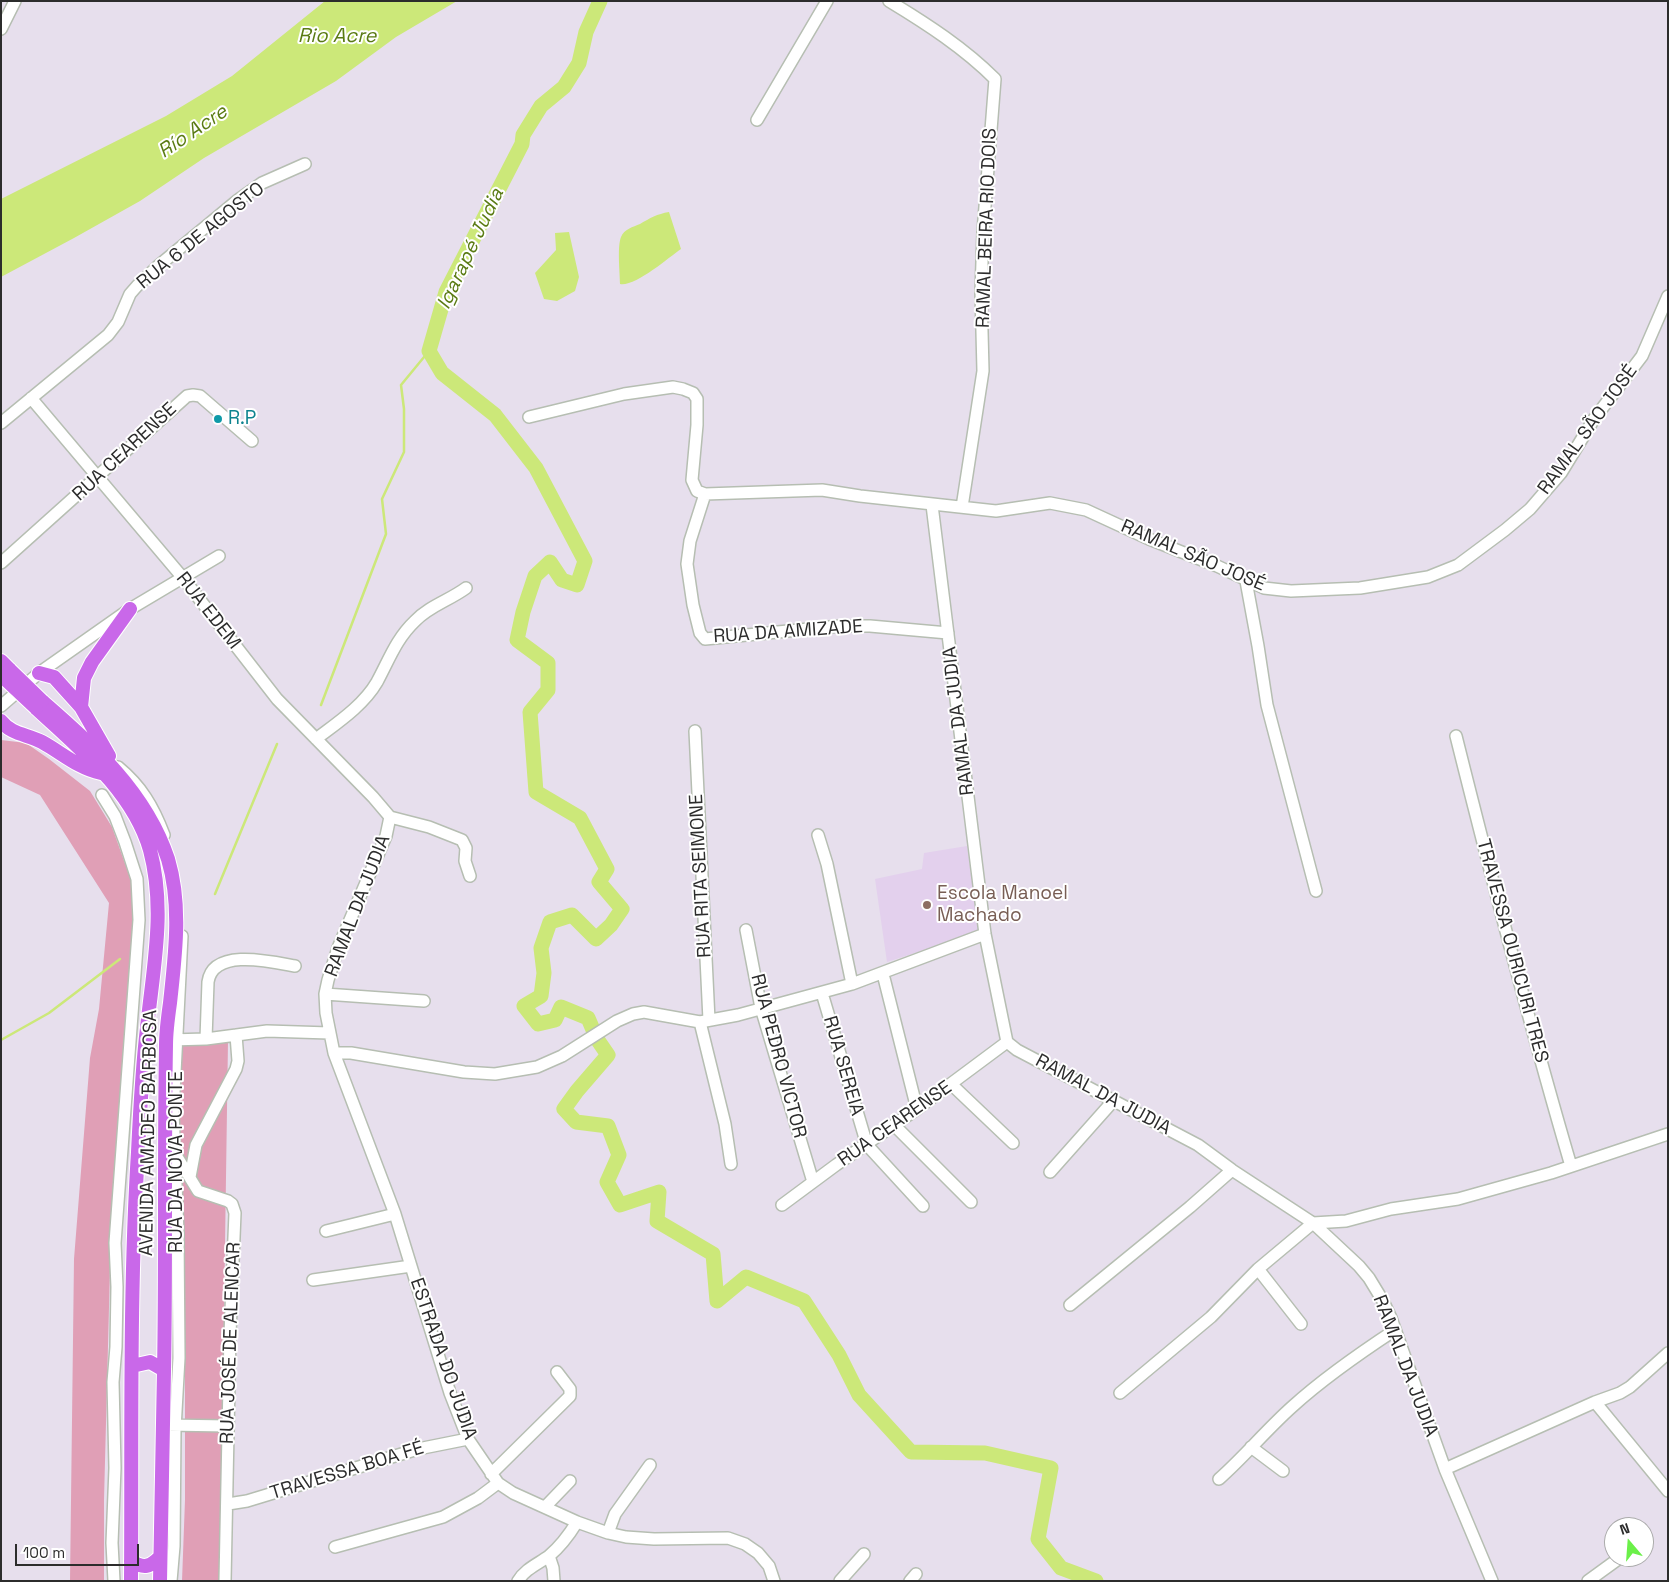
<!DOCTYPE html>
<html>
<head>
<meta charset="utf-8">
<style>
	body { margin:0 }
	#map { position:relative; width:1669px; height:1582px; overflow:hidden; background:#e7dfed; font-family:"Space Grotesk",sans-serif }
	canvas { display:block }
	.frame { position:absolute; inset:0; border:2px solid #2c2c2c; pointer-events:none }
	.north { position:absolute; left:1604px; top:1517px; width:50px; height:50px; box-sizing:border-box; background:#fff; border:1px solid #ababab; border-radius:50%; rotate:342deg; font-size:14px; font-weight:700; line-height:20px; text-align:center; color:#2c2c2c }
	.north::after { content:''; display:block; margin:auto; width:18px; height:22px; background:#6bf049; clip-path:polygon(50% 0,100% 100%,50% 72%,0 100%) }
	.scale { position:absolute; left:15px; top:1544px; width:124px; height:22px; box-sizing:border-box; border:2px solid #2c2c2c; border-top:0; padding-left:6px; font-size:15px; line-height:18px; white-space:nowrap; color:#2c2c2c; -webkit-text-stroke:4px #fff; paint-order:stroke }
</style>
</head>
<body>
<div id="map">
<canvas width="1669" height="1582"></canvas>
<div class="frame"></div>
<div class="north">N</div>
<div class="scale">100 m</div>
</div>
<script>
const g = document.querySelector('canvas').getContext('2d');
g.lineJoin = 'round';
function fill(path, color) { g.fillStyle = color; g.fill(path, 'evenodd'); }
function stroke(path, color, width, dash) { g.strokeStyle = color; g.lineWidth = width; g.lineCap = dash ? 'butt' : 'round'; g.setLineDash(dash || []); g.stroke(path); }
function label(font, color, halo, rows, align = 'center') {
  g.font = font + ' "Space Grotesk",sans-serif'; g.lineWidth = 4; g.setLineDash([]); g.textBaseline = 'middle'; g.strokeStyle = halo; g.fillStyle = color; for (const [text, x, y, turn = 0] of rows) {
    g.save(); g.translate(x, y); g.rotate((+turn || 0) * Math.PI / 180); g.textAlign = isNaN(turn) ? turn : align; if (halo) g.strokeText(text, 0, 0); g.fillText(text, 0, 0); g.restore();
  }
}
fill(new Path2D(`
	M 967,846 L 979,932 L 887,962 L 875,879 L 922,869 L 924,853 Z`), '#e3d0ed');
fill(new Path2D(`
	M 1,740 L 26,743 L 49,759 L 90,791 L 112,827 L 132,883 L 133,924 L 130,988 L 111,1230 L 104,1500 L 104,1581 L 70,1581 L 74,1259 L 90,1058 L 99,1009 L 109,903 L 40,795 L 1,777 Z
	M 228,1041 L 224,1313 L 226,1408 L 220,1581 L 182,1581 L 185,1500 L 185,1377 L 181,1252 L 182,1164 L 177,1111 L 181,1046 Z`), '#e09fb6');
fill(new Path2D(`
	M 325,1 L 457,1 L 396,37 L 336,81 L 204,158 L 140,201 L 74,238 L 1,277 L 1,199 L 166,116 L 232,76 Z
	M 669,212 L 681,249 C 668,258 635,287 620,284 C 620,273 617,247 621,237 C 624,229 633,227 640,224 C 650,218 657,214 669,212 Z
	M 569,232 L 579,277 L 575,291 L 557,301 L 544,299 L 535,273 L 556,250 L 555,233 Z`), '#cce879');
stroke(new Path2D(`
	M 321,705 L 386,534 L 382,499 L 404,452 L 404,409 L 401,385 L 429,351
	M 215,894 L 277,744
	M 1,1040 L 49,1013 L 120,959`), '#cce879', 2.5);
stroke(new Path2D(`
	M 600,1 L 586,32 L 579,63 L 564,87 L 541,106 L 523,135 L 522,144 L 446,292 L 429,351 L 442,373 L 495,415 L 536,468 L 585,561 L 577,585 L 562,580 L 550,562 L 535,576 L 523,612 L 517,640 L 548,663 L 548,690 L 530,712 L 536,792 L 580,818 L 607,869 L 599,882 L 622,909 L 611,925 L 596,939 L 572,915 L 550,922 L 541,948 L 544,973 L 541,996 L 524,1006 L 538,1024 L 555,1020 L 561,1007 L 588,1018 L 597,1039 L 608,1055 L 577,1091 L 564,1109 L 576,1122 L 608,1126 L 619,1155 L 607,1182 L 620,1205 L 659,1192 L 657,1221 L 713,1254 L 717,1301 L 746,1277 L 804,1301 L 839,1355 L 859,1395 L 911,1452 L 985,1453 L 1051,1468 L 1038,1539 L 1061,1568 L 1096,1581`), '#cce879', 15);
const minor = new Path2D(`
	M 889,1 C 927,24 964,48 995,79 L 983,232 L 981,292 L 983,371 L 962,507
	M 1,29 L 15,1
	M 757,120 L 827,1
	M 31,398 L 183,578 L 277,699 L 373,797 L 390,817
	M 529,417 L 624,394 L 673,387 L 683,389 L 693,393 L 697,399 L 697,425 L 692,480 L 697,491 L 705,494 L 822,490 L 860,496 L 996,511 L 1050,503 L 1086,510 L 1149,539 L 1217,566 L 1264,588 L 1291,591 L 1360,588 L 1428,577 L 1458,565 L 1505,530 L 1530,509 L 1561,473 L 1594,419 L 1642,356 L 1668,296
	M 1,423 L 108,335 L 118,322 L 130,294 L 137,286 L 157,267 L 238,200 L 262,183 L 305,164
	M 705,494 L 690,541 L 687,564 L 693,605 L 700,633 L 705,639 L 840,626 L 870,626 L 948,633
	M 932,505 L 985,934 L 1007,1042 L 1017,1050 L 1198,1145 L 1232,1170 L 1313,1223 L 1359,1266 L 1369,1278 L 1383,1301 L 1391,1318 L 1445,1469 L 1492,1581
	M 1,563 L 187,396 L 193,395 L 200,396 L 252,441
	M 1246,581 L 1258,646 L 1267,705 L 1316,891
	M 1,706 L 39,673 L 130,609 L 219,556
	M 695,731 L 709,1020
	M 1456,736 C 1492,880 1529,1023 1571,1166
	M 316,739 C 337,723 363,706 377,682 C 389,660 396,639 415,621 C 429,606 450,600 466,588
	M 118,767 C 141,786 153,806 164,835
	M 102,795 L 115,816 L 125,842 L 137,879 L 139,920 L 115,1243 L 117,1287 L 116,1347 L 113,1382 L 115,1468 L 112,1543 L 114,1581
	M 390,817 L 386,836 L 338,948 L 328,980 L 325,994 L 326,1013 L 334,1053 L 395,1214 L 450,1393 L 468,1439 L 498,1483 L 513,1493 L 577,1522 L 608,1533 L 626,1537 L 654,1539 L 728,1538 L 745,1544 L 758,1553 L 769,1566 L 774,1581
	M 390,817 L 429,827 L 462,840 L 466,848 L 465,861 L 470,876
	M 818,835 L 827,864 L 852,984
	M 746,930 L 761,1008 L 813,1182
	M 883,974 L 917,1109
	M 822,993 L 867,1145 L 923,1206
	M 325,994 L 424,1001
	M 700,1022 L 725,1124 L 731,1164
	M 206,1039 L 208,982 C 213,947 273,962 295,966
	M 170,1040 L 206,1039 L 267,1031 L 329,1033
	M 334,1053 L 351,1053 L 464,1072 L 495,1074 L 537,1067 L 562,1056 L 617,1021 L 633,1014 L 644,1012 L 700,1022 L 738,1015 L 852,984 L 985,934
	M 951,1084 L 1013,1143
	M 895,1126 L 971,1202
	M 176,1155 L 198,1191 L 228,1201 L 232,1204 L 235,1213 L 230,1334 L 225,1581
	M 1050,1172 L 1114,1100
	M 190,1177 L 196,1145 L 236,1069 L 238,1061 L 236,1035
	M 782,1205 L 836,1165 L 917,1109 L 1007,1042
	M 326,1231 L 395,1214
	M 1258,1269 L 1301,1324
	M 313,1280 L 411,1266
	M 1070,1305 L 1190,1207 L 1232,1170
	M 1120,1393 L 1211,1317 L 1258,1269 L 1313,1223 L 1346,1221 L 1391,1209 L 1458,1199 L 1551,1173 L 1668,1134
	M 1595,1402 L 1668,1491
	M 167,1425 L 228,1426
	M 1251,1447 L 1283,1471
	M 1445,1469 L 1595,1402 L 1620,1393 L 1630,1387 L 1668,1353
	M 491,1474 L 570,1396 L 570,1389 L 557,1372
	M 1219,1479 C 1245,1456 1267,1429 1293,1406 C 1325,1377 1360,1353 1395,1330
	M 228,1504 L 247,1501 L 418,1449 L 468,1439
	M 545,1507 L 570,1481
	M 608,1533 L 615,1514 L 650,1465
	M 1644,1541 L 1646,1539
	M 335,1547 L 443,1517 L 478,1498 L 498,1483
	M 549,1556 L 553,1568 L 554,1581
	M 171,1581 L 174,1546 L 175,1429 L 179,1358 L 178,1232 L 173,1112 L 182,936
	M 518,1581 C 525,1569 538,1564 549,1556 C 561,1546 569,1535 577,1522
	M 840,1581 L 864,1554
	M 910,1581 L 916,1574
	M 1588,1581 L 1621,1557`);
const major = new Path2D(`
	M 1,661 L 10,670
	M 39,673 L 54,677 L 81,707 L 109,756
	M 42,701 C 94,746 146,792 168,859 C 182,906 175,956 170,1003 C 168,1017 166,1031 166,1045 C 164,1153 166,1262 164,1371 C 163,1441 161,1511 160,1581
	M 81,707 L 84,678 L 92,662 L 130,609
	M 36,708 C 79,748 133,791 150,850 C 166,910 153,968 147,1028 C 142,1070 140,1111 138,1152 C 129,1295 132,1438 131,1581
	M 1,721 C 12,735 27,734 42,742 C 62,753 78,768 101,773
	M 132,1366 L 150,1362 L 164,1370
	M 131,1561 C 144,1569 150,1567 160,1557`);
stroke(minor, '#b6beb2', 14);
stroke(major, '#fff', 16);
stroke(minor, '#fff', 11);
stroke(major, '#c968e9', 14);
const majorBridge = new Path2D(`
	M 10,670 L 42,701
	M 3,677 L 36,708`);
stroke(majorBridge, '#fff', 16, []);
stroke(majorBridge, '#c968e9', 14);
for (const [x, y, r, color] of [
	[218,419,5,"#0f9aa8"],
	[927,905,5,"#8d6e63"]
]) { const dot = new Path2D(); dot.arc(x, y, r, 0, 2 * Math.PI); g.fillStyle = color; g.fill(dot); stroke(dot, '#fff', 2); }
label('19px', '#2c2c2c', '#fff', [
	["RAMAL BEIRA RIO DOIS",987,228,-88],
	["RUA 6 DE AGOSTO",201,236,-39],
	["RAMAL SÃO JOSÉ",1588,430,-54],
	["RUA CEARENSE",125,452,-43],
	["RAMAL SÃO JOSÉ",1193,556,23],
	["RUA EDEM",208,611,52],
	["RUA DA AMIZADE",788,632,-4],
	["RAMAL DA JUDIA",959,721,-97],
	["RUA RITA SEIMONE",701,876,-93],
	["RAMAL DA JUDIA",358,906,-69],
	["TRAVESSA OURICURI TRES",1512,951,75],
	["RUA PEDRO VICTOR",778,1056,75],
	["RUA SEREIA",843,1066,74],
	["RAMAL DA JUDIA",1103,1095,28],
	["RUA CEARENSE",895,1124,-35],
	["AVENIDA AMADEO BARBOSA",149,1133,-89],
	["RUA DA NOVA PONTE",177,1162,-90],
	["RUA JOSÉ DE ALENCAR",231,1343,-88],
	["ESTRADA DO JUDIA",443,1359,71],
	["RAMAL DA JUDIA",1405,1366,69],
	["TRAVESSA BOA FÉ",347,1471,-17]
]);
label('19px', '#0d838f', '#fff', [
	["R.P",228,419]
], 'left');
label('19px', '#785e54', '#fff', [
	["Escola Manoel",937,894],
	["Machado",937,916]
], 'left');
label('italic 20px', '#5a7b14', '#fff', [
	["Rio Acre",337,37],
	["Río Acre",193,132,-34],
	["Igarapé Judia",471,249,-65]
]);
</script>
</body>
</html>
